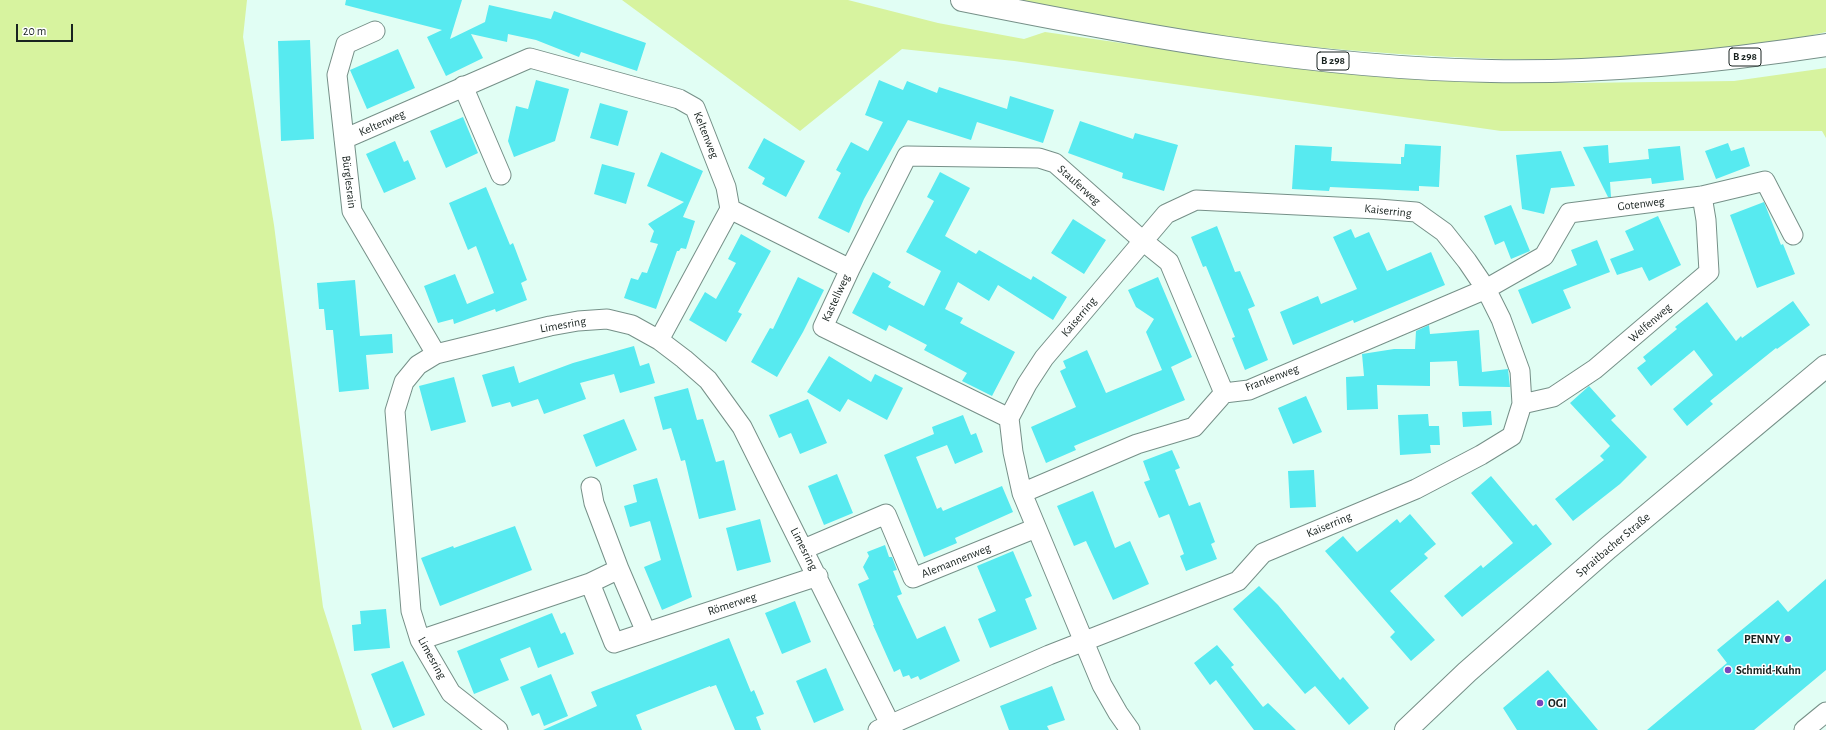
<!DOCTYPE html>
<html>
<head>
<meta charset="utf-8">
<style>
	body { margin:0 }
	#map { position:relative; width:1826px; height:730px; overflow:hidden; background:#e1fef4; font-family:"Alegreya Sans",sans-serif }
	canvas { display:block }
	.scale { position:absolute; left:16px; top:24px; width:57px; height:18px; box-sizing:border-box; border:2px solid #192320; border-top:0; padding-left:5px; font-size:12px; line-height:14px; white-space:nowrap; color:#192320; -webkit-text-stroke:3px #fff; paint-order:stroke }
</style>
</head>
<body>
<div id="map">
<canvas width="1826" height="730"></canvas>
<div class="scale">20 m</div>
</div>
<script>
const g = document.querySelector('canvas').getContext('2d');
g.lineJoin = 'round';
function fill(path, color) { g.fillStyle = color; g.fill(path, 'evenodd'); }
function stroke(path, color, width, dash) { g.strokeStyle = color; g.lineWidth = width; g.lineCap = dash ? 'butt' : 'round'; g.setLineDash(dash || []); g.stroke(path); }
function label(font, color, halo, rows, align = 'center') {
  g.font = font + ' "Alegreya Sans",sans-serif'; g.lineWidth = 3; g.setLineDash([]); g.textBaseline = 'middle'; g.strokeStyle = halo; g.fillStyle = color; for (const [text, x, y, turn = 0] of rows) {
    g.save(); g.translate(x, y); g.rotate((+turn || 0) * Math.PI / 180); g.textAlign = isNaN(turn) ? turn : align; if (halo) g.strokeText(text, 0, 0); g.fillText(text, 0, 0); g.restore();
  }
}
fill(new Path2D(`
	M 0,0 L 247,0 L 243,37 L 274,225 L 323,607 L 362,730 L 0,730 Z
	M 622,0 L 848,0 L 938,23 L 1024,39 L 1045,32 L 1253,62 L 1387,77 L 1577,83 L 1734,81 L 1826,68 L 1826,138 L 1822,131 L 1501,131 L 1014,61 L 902,49 L 800,131 Z
	M 1014,0 L 1826,0 L 1826,32 C 1670,68 1506,63 1347,50 C 1286,45 1224,40 1164,29 C 1114,20 1064,10 1014,0 Z`), '#d7f39f');
fill(new Path2D(`
	M 346,0 L 462,0 L 450,39 L 485,22 L 489,5 L 551,19 L 554,11 L 646,43 L 637,71 L 581,52 L 579,57 L 536,40 L 508,34 L 507,42 L 471,34 L 483,58 L 446,76 L 427,37 L 442,30 L 345,5 Z
	M 310,40 L 314,139 L 281,141 L 278,41 Z
	M 398,49 L 415,88 L 367,109 L 350,70 Z
	M 536,80 L 569,89 L 555,141 L 514,157 L 508,141 L 516,106 L 528,109 Z
	M 879,80 L 903,90 L 907,81 L 937,93 L 939,87 L 1007,109 L 1010,96 L 1054,110 L 1043,143 L 977,122 L 971,140 L 908,120 L 864,199 L 849,233 L 818,218 L 841,173 L 836,170 L 851,142 L 868,151 L 883,122 L 865,115 Z
	M 600,103 L 628,111 L 618,146 L 590,138 Z
	M 463,117 L 478,153 L 446,168 L 430,131 Z
	M 1080,121 L 1133,139 L 1135,133 L 1178,145 L 1164,191 L 1122,178 L 1123,173 L 1068,153 Z
	M 764,138 L 805,161 L 786,197 L 762,184 L 765,178 L 748,168 Z
	M 395,141 L 404,162 L 408,160 L 416,179 L 384,193 L 366,154 Z
	M 1728,143 L 1731,151 L 1744,147 L 1750,166 L 1716,179 L 1705,151 Z
	M 1405,144 L 1441,146 L 1439,187 L 1419,186 L 1419,191 L 1330,187 L 1329,191 L 1292,189 L 1295,145 L 1332,147 L 1331,161 L 1401,164 L 1401,157 L 1404,157 Z
	M 1608,145 L 1609,163 L 1649,159 L 1648,149 L 1680,146 L 1684,180 L 1652,184 L 1651,178 L 1610,182 L 1611,197 L 1608,197 L 1583,147 Z
	M 1561,151 L 1575,186 L 1551,188 L 1544,214 L 1522,209 L 1516,155 Z
	M 661,152 L 703,171 L 683,217 L 695,221 L 686,249 L 681,248 L 679,251 L 677,251 L 656,309 L 624,298 L 631,278 L 638,280 L 642,272 L 647,273 L 658,244 L 650,242 L 654,231 L 648,224 L 684,202 L 647,186 Z
	M 602,164 L 635,173 L 626,204 L 594,194 Z
	M 940,172 L 970,188 L 945,236 L 976,254 L 979,250 L 1031,280 L 1033,276 L 1067,297 L 1053,320 L 998,285 L 989,301 L 958,282 L 945,309 L 963,318 L 960,323 L 1015,352 L 992,396 L 962,381 L 967,373 L 924,350 L 927,345 L 889,325 L 886,331 L 852,313 L 873,272 L 891,282 L 888,287 L 924,306 L 941,271 L 906,252 L 934,201 L 927,197 Z
	M 486,187 L 510,245 L 513,243 L 527,280 L 521,283 L 527,300 L 496,312 L 495,309 L 454,324 L 453,319 L 438,323 L 424,286 L 455,274 L 467,304 L 494,293 L 476,246 L 468,250 L 449,203 Z
	M 1764,202 L 1781,245 L 1783,244 L 1795,274 L 1757,288 L 1730,215 Z
	M 1511,205 L 1530,251 L 1511,259 L 1504,241 L 1495,245 L 1484,216 Z
	M 1658,216 L 1681,265 L 1649,281 L 1642,267 L 1617,275 L 1610,259 L 1634,250 L 1625,231 Z
	M 1073,219 L 1106,240 L 1084,274 L 1051,253 Z
	M 1217,226 L 1235,272 L 1240,271 L 1255,306 L 1248,309 L 1268,360 L 1245,370 L 1232,338 L 1235,337 L 1206,266 L 1203,267 L 1191,237 Z
	M 1351,229 L 1355,238 L 1369,232 L 1387,271 L 1431,252 L 1445,285 L 1354,323 L 1353,320 L 1293,345 L 1280,312 L 1318,296 L 1321,304 L 1357,289 L 1333,237 Z
	M 741,234 L 771,251 L 738,312 L 742,314 L 726,342 L 689,320 L 705,292 L 716,299 L 736,263 L 728,259 Z
	M 1597,240 L 1610,272 L 1563,290 L 1571,308 L 1532,324 L 1518,290 L 1577,265 L 1571,250 Z
	M 798,277 L 824,290 L 803,332 L 777,377 L 751,362 L 770,328 L 773,329 Z
	M 1158,277 L 1192,357 L 1171,367 L 1185,400 L 1074,446 L 1076,450 L 1046,463 L 1031,427 L 1076,407 L 1060,371 L 1066,368 L 1063,361 L 1087,350 L 1106,393 L 1162,370 L 1146,332 L 1154,319 L 1136,307 L 1128,290 Z
	M 355,280 L 360,336 L 392,334 L 393,353 L 366,355 L 369,389 L 339,392 L 333,330 L 326,330 L 324,309 L 319,309 L 317,283 Z
	M 1793,301 L 1810,325 L 1777,349 L 1776,348 L 1710,401 L 1713,404 L 1687,426 L 1673,409 L 1713,375 L 1694,350 L 1651,386 L 1637,368 L 1646,361 L 1643,357 L 1677,329 L 1675,327 L 1707,302 L 1736,341 L 1741,336 L 1742,338 Z
	M 1429,325 L 1430,334 L 1479,330 L 1482,372 L 1508,369 L 1510,387 L 1459,386 L 1457,361 L 1430,362 L 1430,386 L 1377,385 L 1378,409 L 1347,410 L 1346,377 L 1364,376 L 1362,354 L 1394,349 L 1415,349 L 1416,331 Z
	M 634,346 L 640,366 L 649,363 L 655,383 L 620,393 L 614,374 L 580,383 L 586,399 L 544,414 L 538,399 L 512,407 L 510,402 L 492,407 L 482,375 L 514,366 L 519,383 L 573,363 Z
	M 829,356 L 871,382 L 875,374 L 903,388 L 887,420 L 848,399 L 840,412 L 807,392 Z
	M 454,377 L 466,422 L 431,431 L 419,386 Z
	M 1589,386 L 1616,416 L 1611,420 L 1647,457 L 1620,484 L 1573,521 L 1555,499 L 1604,460 L 1600,456 L 1610,446 L 1570,403 Z
	M 688,388 L 697,420 L 703,419 L 716,462 L 724,460 L 736,510 L 699,519 L 685,460 L 681,461 L 671,428 L 663,430 L 654,397 Z
	M 1306,396 L 1322,432 L 1293,444 L 1278,408 Z
	M 808,399 L 827,443 L 800,454 L 791,433 L 779,438 L 769,415 Z
	M 1491,411 L 1492,425 L 1463,427 L 1462,412 Z
	M 1428,414 L 1429,426 L 1439,426 L 1440,445 L 1430,445 L 1431,453 L 1400,455 L 1398,415 Z
	M 963,415 L 971,435 L 976,433 L 983,452 L 955,464 L 947,445 L 916,457 L 937,509 L 941,507 L 943,511 L 1002,486 L 1013,512 L 955,538 L 957,543 L 924,557 L 884,455 L 934,434 L 932,427 Z
	M 624,419 L 637,450 L 596,467 L 583,435 Z
	M 1172,450 L 1180,468 L 1175,470 L 1189,506 L 1200,502 L 1215,542 L 1211,544 L 1217,559 L 1186,571 L 1180,556 L 1184,554 L 1169,514 L 1159,518 L 1144,482 L 1150,480 L 1143,461 Z
	M 1314,470 L 1316,507 L 1290,508 L 1288,471 Z
	M 837,474 L 853,513 L 824,525 L 808,486 Z
	M 1491,476 L 1533,526 L 1536,524 L 1552,544 L 1462,617 L 1444,596 L 1481,565 L 1483,568 L 1513,543 L 1471,493 Z
	M 657,478 L 692,597 L 662,610 L 644,567 L 661,560 L 650,521 L 630,527 L 624,506 L 637,502 L 633,485 Z
	M 1093,491 L 1115,548 L 1130,541 L 1149,584 L 1113,600 L 1086,541 L 1074,546 L 1057,506 Z
	M 1410,514 L 1436,544 L 1424,554 L 1428,558 L 1390,591 L 1435,640 L 1411,661 L 1390,637 L 1395,632 L 1325,551 L 1343,536 L 1357,552 L 1397,519 L 1400,523 Z
	M 760,519 L 771,562 L 737,571 L 726,528 Z
	M 515,526 L 532,570 L 440,606 L 421,558 L 453,546 L 454,548 Z
	M 885,545 L 889,557 L 892,557 L 897,570 L 893,571 L 902,594 L 897,596 L 917,639 L 945,626 L 960,661 L 920,680 L 918,676 L 911,679 L 909,675 L 903,677 L 900,669 L 894,672 L 873,625 L 874,625 L 858,584 L 869,579 L 863,567 L 869,556 L 867,552 Z
	M 1013,551 L 1032,596 L 1025,599 L 1037,629 L 990,648 L 978,619 L 996,611 L 977,566 Z
	M 1826,579 L 1826,670 L 1754,730 L 1647,730 L 1727,663 L 1717,650 L 1778,600 L 1788,612 Z
	M 1259,586 L 1278,605 L 1340,680 L 1343,677 L 1369,708 L 1349,725 L 1315,686 L 1305,694 L 1233,609 Z
	M 795,601 L 811,642 L 782,654 L 765,613 Z
	M 386,609 L 390,648 L 354,651 L 352,625 L 361,624 L 360,611 Z
	M 552,613 L 561,634 L 565,632 L 574,654 L 538,668 L 530,647 L 500,659 L 509,680 L 474,694 L 457,651 Z
	M 729,638 L 751,692 L 754,690 L 764,714 L 756,717 L 761,730 L 735,730 L 716,685 L 710,687 L 710,686 L 636,715 L 642,730 L 543,730 L 597,706 L 591,692 Z
	M 1217,645 L 1234,665 L 1231,667 L 1263,707 L 1268,703 L 1296,730 L 1254,730 L 1216,680 L 1210,685 L 1194,663 Z
	M 403,661 L 425,715 L 393,728 L 371,674 Z
	M 826,668 L 844,710 L 814,723 L 796,681 Z
	M 1548,670 L 1598,730 L 1517,730 L 1503,708 Z
	M 551,674 L 568,716 L 544,726 L 539,713 L 532,716 L 520,687 Z
	M 1052,686 L 1065,720 L 1047,726 L 1049,730 L 1009,730 L 1000,706 Z`), '#57eaf0');
const street = new Path2D(`
	M 375,31 L 346,44 L 337,75 L 352,211 L 436,354
	M 463,86 L 501,175
	M 344,139 L 530,58 L 679,99 L 695,108 L 726,187 L 730,209 L 659,340
	M 730,209 L 850,269
	M 1522,404 L 1553,397 L 1595,369 L 1709,272 L 1706,220 L 1702,196
	M 1009,418 L 823,327 L 850,269 L 907,156 L 1039,158 L 1055,163 L 1143,241 L 1169,262 L 1224,393
	M 591,487 L 594,503 L 619,569
	M 1022,493 L 1137,444 L 1194,427 L 1224,393 L 1249,390 L 1486,289 L 1544,256 L 1569,213 L 1702,196 L 1765,181 L 1793,235
	M 804,549 L 886,514 L 913,578 L 1036,528
	M 646,632 L 619,569 L 590,583 L 614,643 L 818,576
	M 420,640 L 590,583
	M 498,730 L 451,693 L 420,640 L 411,611 L 395,411 L 404,382 L 418,365 L 436,354 L 550,326 L 578,321 L 607,319 L 632,325 L 659,340 L 684,359 L 708,380 L 742,427 L 893,730
	M 878,730 L 1049,655 L 1238,581 L 1263,553 L 1416,489 L 1481,455 L 1512,436 L 1522,404 L 1520,371 L 1501,319 L 1486,289 L 1467,261 L 1444,232 L 1416,212 L 1378,209 L 1196,200 L 1166,214 L 1044,358 L 1027,384 L 1009,418 L 1013,452 L 1022,493 L 1102,685 L 1118,713 L 1130,730
	M 1804,730 L 1826,712`);
const secondary = new Path2D(`
	M 1406,730 L 1467,672 L 1608,548 L 1826,366`);
const primary = new Path2D(`
	M 962,0 C 1136,35 1313,68 1491,71 C 1603,73 1715,62 1826,45`);
stroke(street, '#769088', 21);
stroke(secondary, '#769088', 24);
stroke(primary, '#769088', 24);
stroke(street, '#fff', 19);
stroke(secondary, '#fff', 22);
stroke(primary, '#fff', 22);
for (const [x, y, r, color] of [
	[1788,639,4,"#7845bc"],
	[1728,670,4,"#7845bc"],
	[1540,703,4,"#7845bc"]
]) { const dot = new Path2D(); dot.arc(x, y, r, 0, 2 * Math.PI); g.fillStyle = color; g.fill(dot); stroke(dot, '#fff', 1.5); }
for (const [x, y, w] of [
	[1745,57,32],
	[1333,61,32]
]) { const box = new Path2D(); box.roundRect(x - w / 2, y - 9, w, 18, 3); g.fillStyle = '#fff'; g.fill(box); stroke(box, '#192320', 1); }
label('bold 11px', '#192320', null, [
	["B 298",1745,57],
	["B 298",1333,61]
]);
label('12px', '#192320', '#fff', [
	["Keltenweg",382,123,-24],
	["Keltenweg",706,135,68],
	["Bürglesrain",349,182,83],
	["Stauferweg",1079,185,42],
	["Gotenweg",1641,204,-7],
	["Kaiserring",1388,211,6],
	["Kastellweg",836,298,-65],
	["Kaiserring",1079,317,-50],
	["Welfenweg",1650,323,-41],
	["Limesring",563,325,-10],
	["Frankenweg",1272,378,-21],
	["Kaiserring",1329,525,-23],
	["Spraitbacher Straße",1613,545,-40],
	["Limesring",804,549,63],
	["Alemannenweg",956,561,-22],
	["Römerweg",732,604,-18],
	["Limesring",432,658,61]
]);
label('bold 12px', '#192320', '#fff', [
	["PENNY",1780,639,"right"],
	["Schmid-Kuhn",1736,670],
	["OGI",1548,703]
], 'left');
</script>
</body>
</html>
